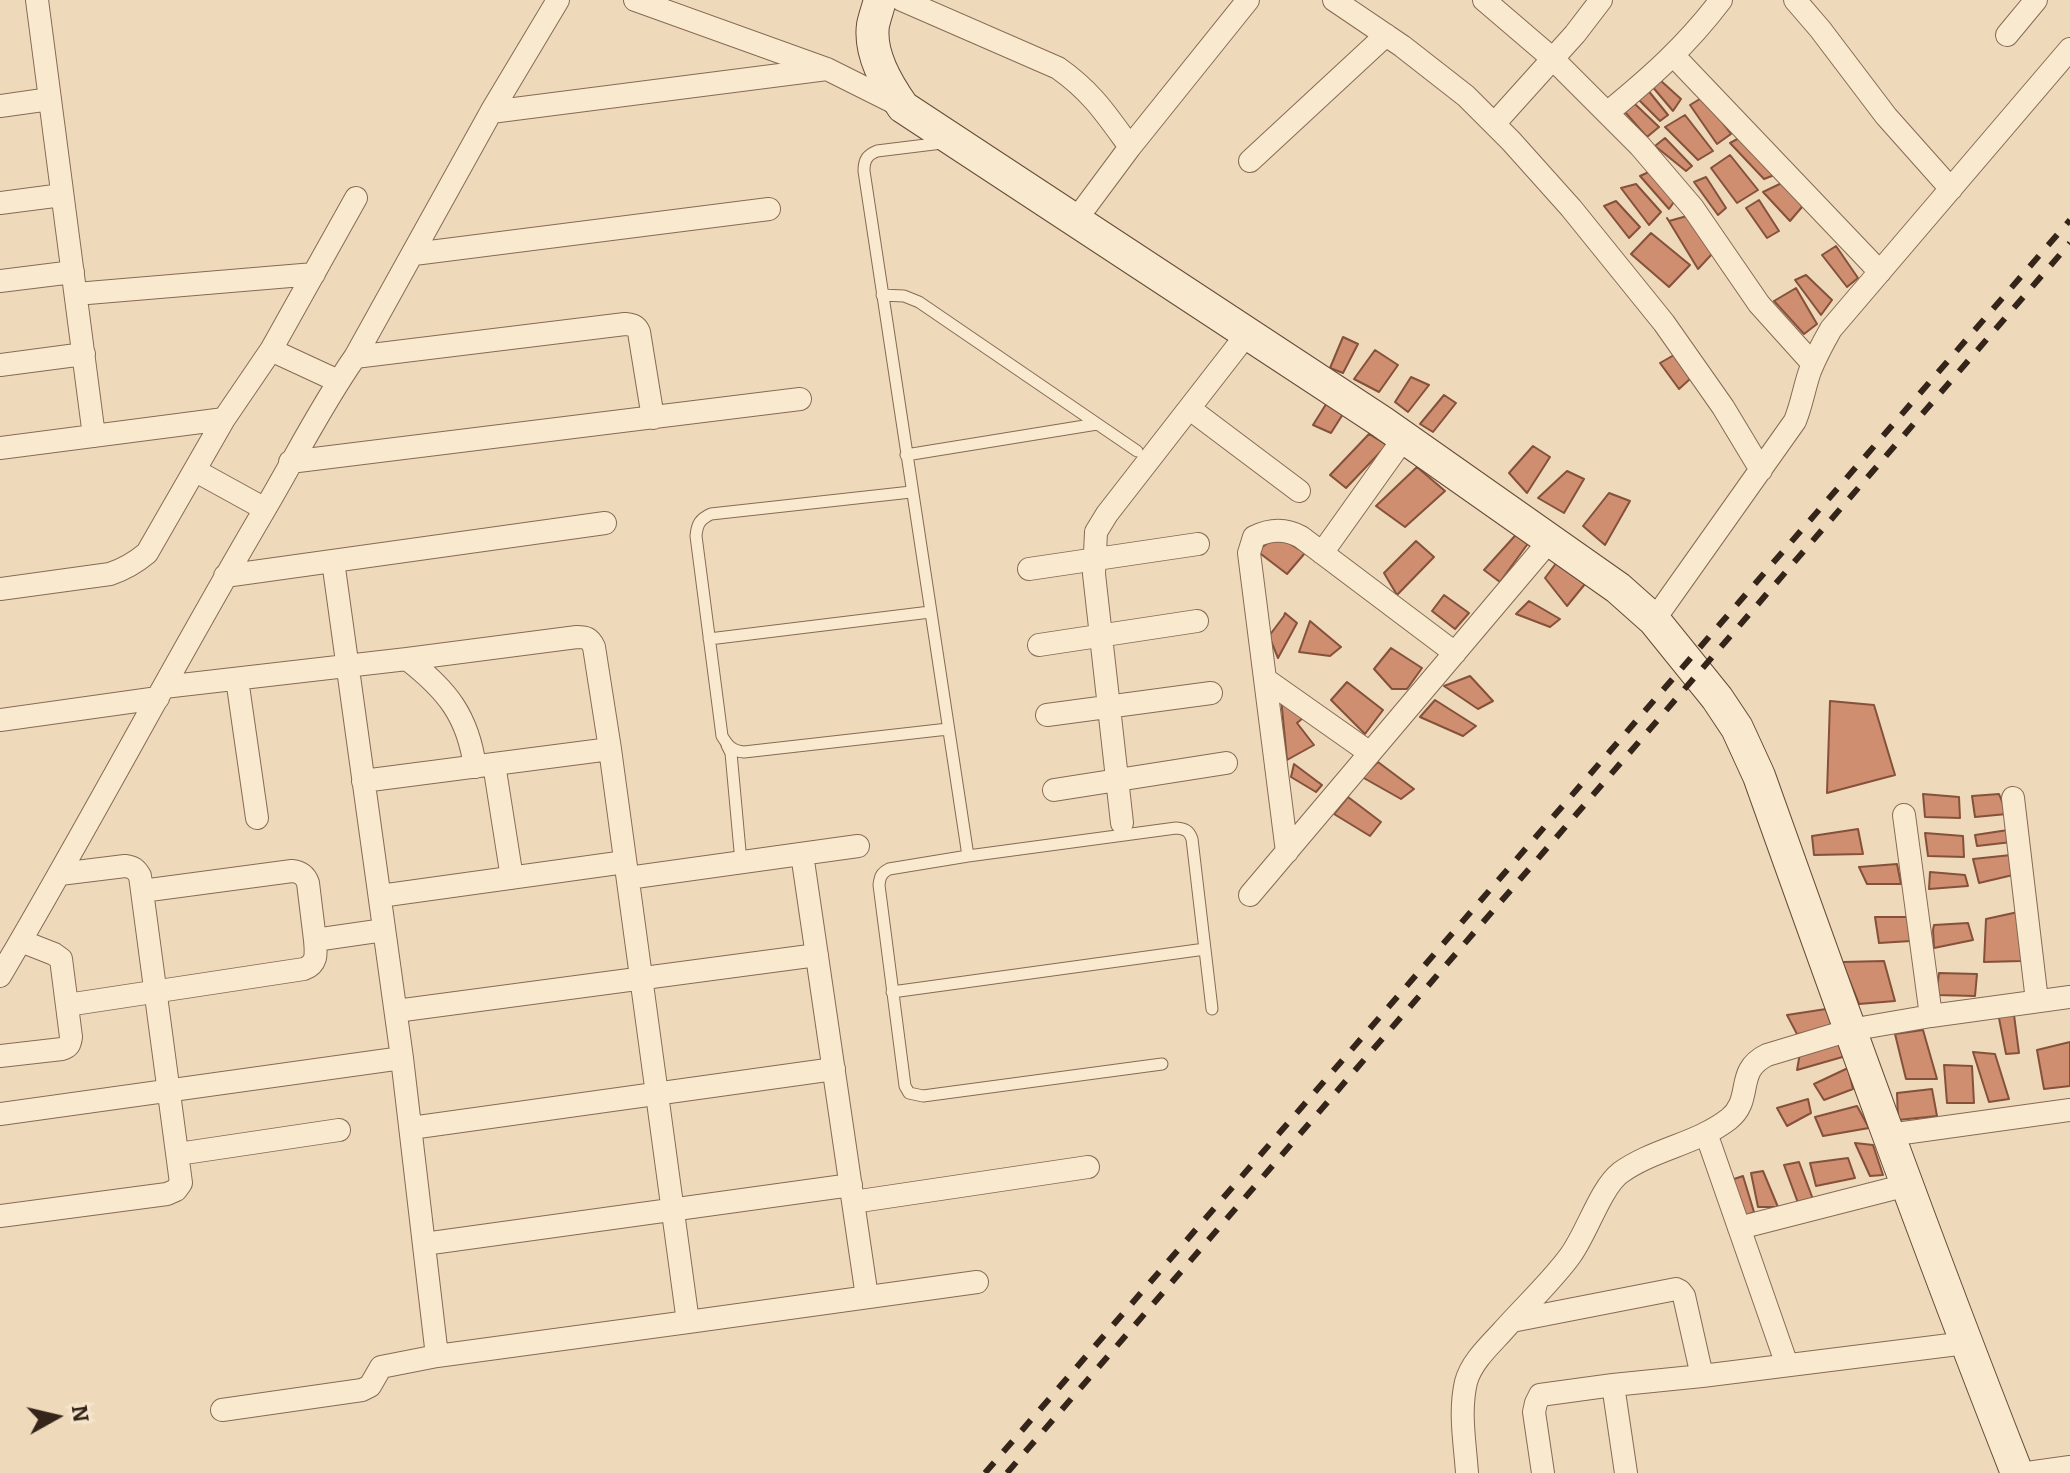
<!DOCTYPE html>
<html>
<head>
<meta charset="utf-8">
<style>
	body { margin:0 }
	#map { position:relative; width:2070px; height:1473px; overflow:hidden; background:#eedabb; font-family:Bitter,serif }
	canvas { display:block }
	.north { position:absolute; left:16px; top:1377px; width:80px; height:80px; -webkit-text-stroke:6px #f6e5ca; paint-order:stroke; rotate:82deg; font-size:22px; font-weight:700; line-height:32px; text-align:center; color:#34241a }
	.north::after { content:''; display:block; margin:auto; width:28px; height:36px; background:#34241a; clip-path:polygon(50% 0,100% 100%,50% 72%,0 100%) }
</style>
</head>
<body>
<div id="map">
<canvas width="2070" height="1473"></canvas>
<div class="north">N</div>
</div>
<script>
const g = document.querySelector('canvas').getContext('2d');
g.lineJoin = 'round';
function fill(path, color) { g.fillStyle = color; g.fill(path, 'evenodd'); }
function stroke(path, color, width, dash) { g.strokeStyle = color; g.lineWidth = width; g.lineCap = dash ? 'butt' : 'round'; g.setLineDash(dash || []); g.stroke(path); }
const building = new Path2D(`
	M 1660,80 L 1681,99 L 1673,111 L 1651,85 Z
	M 1647,89 L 1668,115 L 1660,121 L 1637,98 Z
	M 1703,97 L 1731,134 L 1717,144 L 1690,105 Z
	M 1635,104 L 1659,127 L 1647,137 L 1624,111 Z
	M 1685,115 L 1713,151 L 1698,160 L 1665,127 Z
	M 1741,137 L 1777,174 L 1764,179 L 1730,143 Z
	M 1665,138 L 1692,166 L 1686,171 L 1655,146 Z
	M 1730,155 L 1758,190 L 1737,203 L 1711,168 Z
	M 1651,171 L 1676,199 L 1669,209 L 1640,176 Z
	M 1706,177 L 1726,208 L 1718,215 L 1694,182 Z
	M 1788,180 L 1802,207 L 1790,221 L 1763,192 Z
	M 1636,184 L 1661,212 L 1649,225 L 1621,188 Z
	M 1759,200 L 1779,231 L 1767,238 L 1746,208 Z
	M 1616,201 L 1640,227 L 1629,238 L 1604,206 Z
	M 1687,216 L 1712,254 L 1698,269 L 1667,218 L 1669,221 Z
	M 1651,233 L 1690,265 L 1669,287 L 1631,254 Z
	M 1836,246 L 1858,278 L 1847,287 L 1822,255 Z
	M 1806,275 L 1832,300 L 1821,315 L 1795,280 Z
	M 1796,288 L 1817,324 L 1804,334 L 1774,301 Z
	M 1343,337 L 1358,344 L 1343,373 L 1330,368 Z
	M 1375,350 L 1398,365 L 1379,392 L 1354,379 Z
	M 1674,355 L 1690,379 L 1679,389 L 1660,363 Z
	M 1411,377 L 1429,385 L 1408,412 L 1395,402 Z
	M 1444,395 L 1456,403 L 1433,432 L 1420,424 Z
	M 1328,401 L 1343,414 L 1331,433 L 1313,425 Z
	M 1369,434 L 1387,445 L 1346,488 L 1330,475 Z
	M 1533,446 L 1550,457 L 1527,493 L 1509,473 Z
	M 1417,467 L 1445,491 L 1405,527 L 1376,506 Z
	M 1567,471 L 1584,479 L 1564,513 L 1538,498 Z
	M 1609,493 L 1630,501 L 1605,545 L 1583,526 Z
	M 1522,528 L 1532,538 L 1500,582 L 1484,570 Z
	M 1277,536 L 1305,553 L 1287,574 L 1257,551 Z
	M 1416,541 L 1434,557 L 1397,595 L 1384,573 Z
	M 1557,562 L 1585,584 L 1567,606 L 1545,578 Z
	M 1444,595 L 1469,613 L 1455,629 L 1432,611 Z
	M 1529,601 L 1560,619 L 1550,627 L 1516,614 Z
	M 1285,613 L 1297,623 L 1278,658 L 1269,636 L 1284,616 Z
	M 1310,621 L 1341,647 L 1330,656 L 1299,652 Z
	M 1391,648 L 1422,668 L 1407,689 L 1392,689 L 1374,669 Z
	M 1470,676 L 1493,701 L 1478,709 L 1444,686 Z
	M 1347,682 L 1383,710 L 1365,734 L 1331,700 Z
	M 1281,698 L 1303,718 L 1297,723 L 1314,745 L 1287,760 Z
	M 1435,700 L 1476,726 L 1463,736 L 1420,717 Z
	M 1830,701 L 1874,705 L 1895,775 L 1827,793 Z
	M 1378,762 L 1414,789 L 1401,799 L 1362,777 Z
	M 1294,764 L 1322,785 L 1316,792 L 1291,777 Z
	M 1923,794 L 1959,797 L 1960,818 L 1925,817 Z
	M 1999,794 L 2007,814 L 1975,817 L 1972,796 Z
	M 1348,797 L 1381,822 L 1370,836 L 1334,814 Z
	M 1858,829 L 1863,854 L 1814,855 L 1812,836 Z
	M 2008,830 L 2012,842 L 1977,846 L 1975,835 Z
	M 1925,833 L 1963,836 L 1964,857 L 1928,856 Z
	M 2011,855 L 2013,875 L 1979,883 L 1973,859 Z
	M 1897,864 L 1901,884 L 1867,884 L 1859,867 Z
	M 1930,872 L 1965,875 L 1968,886 L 1929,889 Z
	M 2018,912 L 2022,961 L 1984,962 L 1986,919 Z
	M 1875,917 L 1907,917 L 1911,941 L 1879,943 Z
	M 1968,923 L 1973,940 L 1934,948 L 1933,930 L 1934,925 Z
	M 1884,961 L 1895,1001 L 1859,1004 L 1842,962 Z
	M 1939,973 L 1977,974 L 1975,996 L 1936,995 Z
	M 1826,1009 L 1837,1030 L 1797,1034 L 1787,1015 Z
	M 1998,1013 L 2014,1015 L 2019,1053 L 2006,1054 Z
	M 1923,1030 L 1937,1079 L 1906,1079 L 1895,1034 Z
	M 2070,1042 L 2070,1086 L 2044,1089 L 2037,1050 Z
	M 1840,1043 L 1846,1056 L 1797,1070 L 1800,1053 Z
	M 1973,1052 L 1995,1054 L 2009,1099 L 1989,1102 Z
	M 1944,1065 L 1972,1066 L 1974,1103 L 1947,1103 Z
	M 1848,1068 L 1853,1089 L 1824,1100 L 1814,1084 Z
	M 1932,1089 L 1937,1116 L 1898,1120 L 1897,1093 Z
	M 1808,1099 L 1811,1113 L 1787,1126 L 1777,1108 Z
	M 1857,1106 L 1869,1128 L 1823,1136 L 1815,1117 Z
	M 1855,1143 L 1873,1145 L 1883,1175 L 1870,1176 Z
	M 1848,1158 L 1855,1178 L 1816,1186 L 1810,1163 Z
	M 1799,1162 L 1814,1202 L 1798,1203 L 1784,1165 Z
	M 1763,1171 L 1778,1207 L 1758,1207 L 1751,1173 Z
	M 1743,1176 L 1754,1212 L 1743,1217 L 1731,1180 Z`);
fill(building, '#ce8e6f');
stroke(building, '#85513a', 2);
const lane = new Path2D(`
	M 942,143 L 877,151 C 867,155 864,160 864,171 L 968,856 L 1176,828 C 1185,829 1189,830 1192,839 L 1212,1009
	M 882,295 L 904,296 L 919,302 L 1137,451
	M 906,455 L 1097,424
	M 911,492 L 711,514 C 700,519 697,524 696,536 L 722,736 C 728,746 732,751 744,752 L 948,729
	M 709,639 L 930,612
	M 727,745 L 731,753 L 741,862
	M 968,856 L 889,869 C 881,873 880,877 879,885 L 905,1086 L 909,1093 L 923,1096 L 1162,1064
	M 892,992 L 1205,949`);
const street = new Path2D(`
	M 37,0 L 94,436
	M 635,0 L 827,69 L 901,106
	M 902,0 L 1058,68 C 1092,92 1106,114 1130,147
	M 1334,0 L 1402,46 L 1466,96 L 1511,141 L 1571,208 L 1664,323 L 1723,407 L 1761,470
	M 1484,0 L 1553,59 L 1640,146 L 1693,208 L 1759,304 L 1813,364
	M 1795,0 L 1820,29 L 1886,116 L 1951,189
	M 2007,35 L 2036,0
	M 1674,56 L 1880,272
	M 0,106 L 50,99
	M 491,112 L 827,69
	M 1607,113 C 1651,77 1687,45 1721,0
	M 1494,124 L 1575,34 L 1601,0
	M 1250,161 L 1386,35
	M 0,203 L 62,195
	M 1075,221 L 1130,147 L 1248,0
	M 414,254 L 769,209
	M 0,281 L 73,272
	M 76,294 L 314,274
	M 355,357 L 625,324 C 632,325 636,325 639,332 L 653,418
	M 0,365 L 84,354
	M 338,381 L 271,350 L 356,198
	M 1190,409 L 1299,491
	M 0,448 L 224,419 L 271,350
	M 290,462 L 800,399
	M 196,471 L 265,509
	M 1322,553 L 1404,438
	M 333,561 L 402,1058 L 437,1356 L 688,1322
	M 1029,569 L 1198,544
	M 225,576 L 605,523
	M 0,589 L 110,574 C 125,569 135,563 147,553 L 224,419
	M 1654,620 L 1795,421 C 1802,404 1804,388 1810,371 C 1816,356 1823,343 1831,329 L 2070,49
	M 1039,645 L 1197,621
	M 407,659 C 447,690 468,716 475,767
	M 237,679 L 257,818
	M 1265,679 L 1370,753
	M 164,687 L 407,659 L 577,637 C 586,637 590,638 594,647 L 610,749 L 688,1322 L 977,1282
	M 1047,715 L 1211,693
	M 0,720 L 158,698
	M 494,764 L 512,878
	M 363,781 L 610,749
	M 1054,790 L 1226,763
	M 2013,798 L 2037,1001
	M 1904,815 L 1931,1016
	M 1122,823 L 1094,574 L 1096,532 L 1107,514 L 1247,334
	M 1287,852 L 1249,553 L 1254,537 C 1270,529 1285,528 1301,537 L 1455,653
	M 802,854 L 867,1297
	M 628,878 L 858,846
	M 142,891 L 292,871 C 301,872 305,875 308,883 L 315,940 L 384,930
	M 1250,895 L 1551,539
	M 380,896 L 625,862
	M 0,976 C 90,824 172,667 262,514 C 293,462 320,407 355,357 L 491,112 L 558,0
	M 67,1005 L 304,969 C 318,964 316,953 315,940
	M 396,1011 L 817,955
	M 0,1056 L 62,1049 C 69,1047 70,1044 71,1037 L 61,959 L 54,954 L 21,941
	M 0,1114 L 402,1058
	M 411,1128 L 834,1069
	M 1706,1133 L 1787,1365
	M 1889,1135 L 2070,1110
	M 178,1154 L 339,1130
	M 853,1202 L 1088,1167
	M 0,1216 L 167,1194 L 176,1190 L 181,1183 L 140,876 C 136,869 133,867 125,866 L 60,874
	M 1739,1228 L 1907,1185
	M 424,1244 L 851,1185
	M 1512,1321 L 1676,1289 L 1680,1291 L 1684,1296 L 1702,1376
	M 222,1410 L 362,1390 L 370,1386 L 381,1367 L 437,1356
	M 1467,1473 C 1465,1443 1459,1412 1466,1382 C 1471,1363 1488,1347 1501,1333 C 1522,1309 1552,1281 1570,1256 C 1587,1233 1600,1189 1620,1173 C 1653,1149 1697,1144 1729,1119 C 1754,1099 1734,1071 1767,1055 L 1850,1030 L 1931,1016 L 2070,997
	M 1543,1473 L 1534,1412 L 1536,1403 L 1540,1395 L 1613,1385
	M 1626,1473 L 1613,1385 L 1702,1376 L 1966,1343
	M 2027,1473 L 2070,1467`);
const secondary = new Path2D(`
	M 880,0 C 878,8 875,16 873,25 C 869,54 887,84 903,107 L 1382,422 L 1618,588 L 1654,620 L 1717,698 L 1737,728 L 1759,776 C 1842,1009 1926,1242 2017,1473`);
stroke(lane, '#866a55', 13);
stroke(street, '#866a55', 24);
stroke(secondary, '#674b38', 34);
stroke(lane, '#f9e9ce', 11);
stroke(street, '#f9e9ce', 22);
stroke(secondary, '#f9e9ce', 32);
stroke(new Path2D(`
	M 985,1473 L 2070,220
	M 1007,1473 L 2070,243`), '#34241a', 6, [14, 14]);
</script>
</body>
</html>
